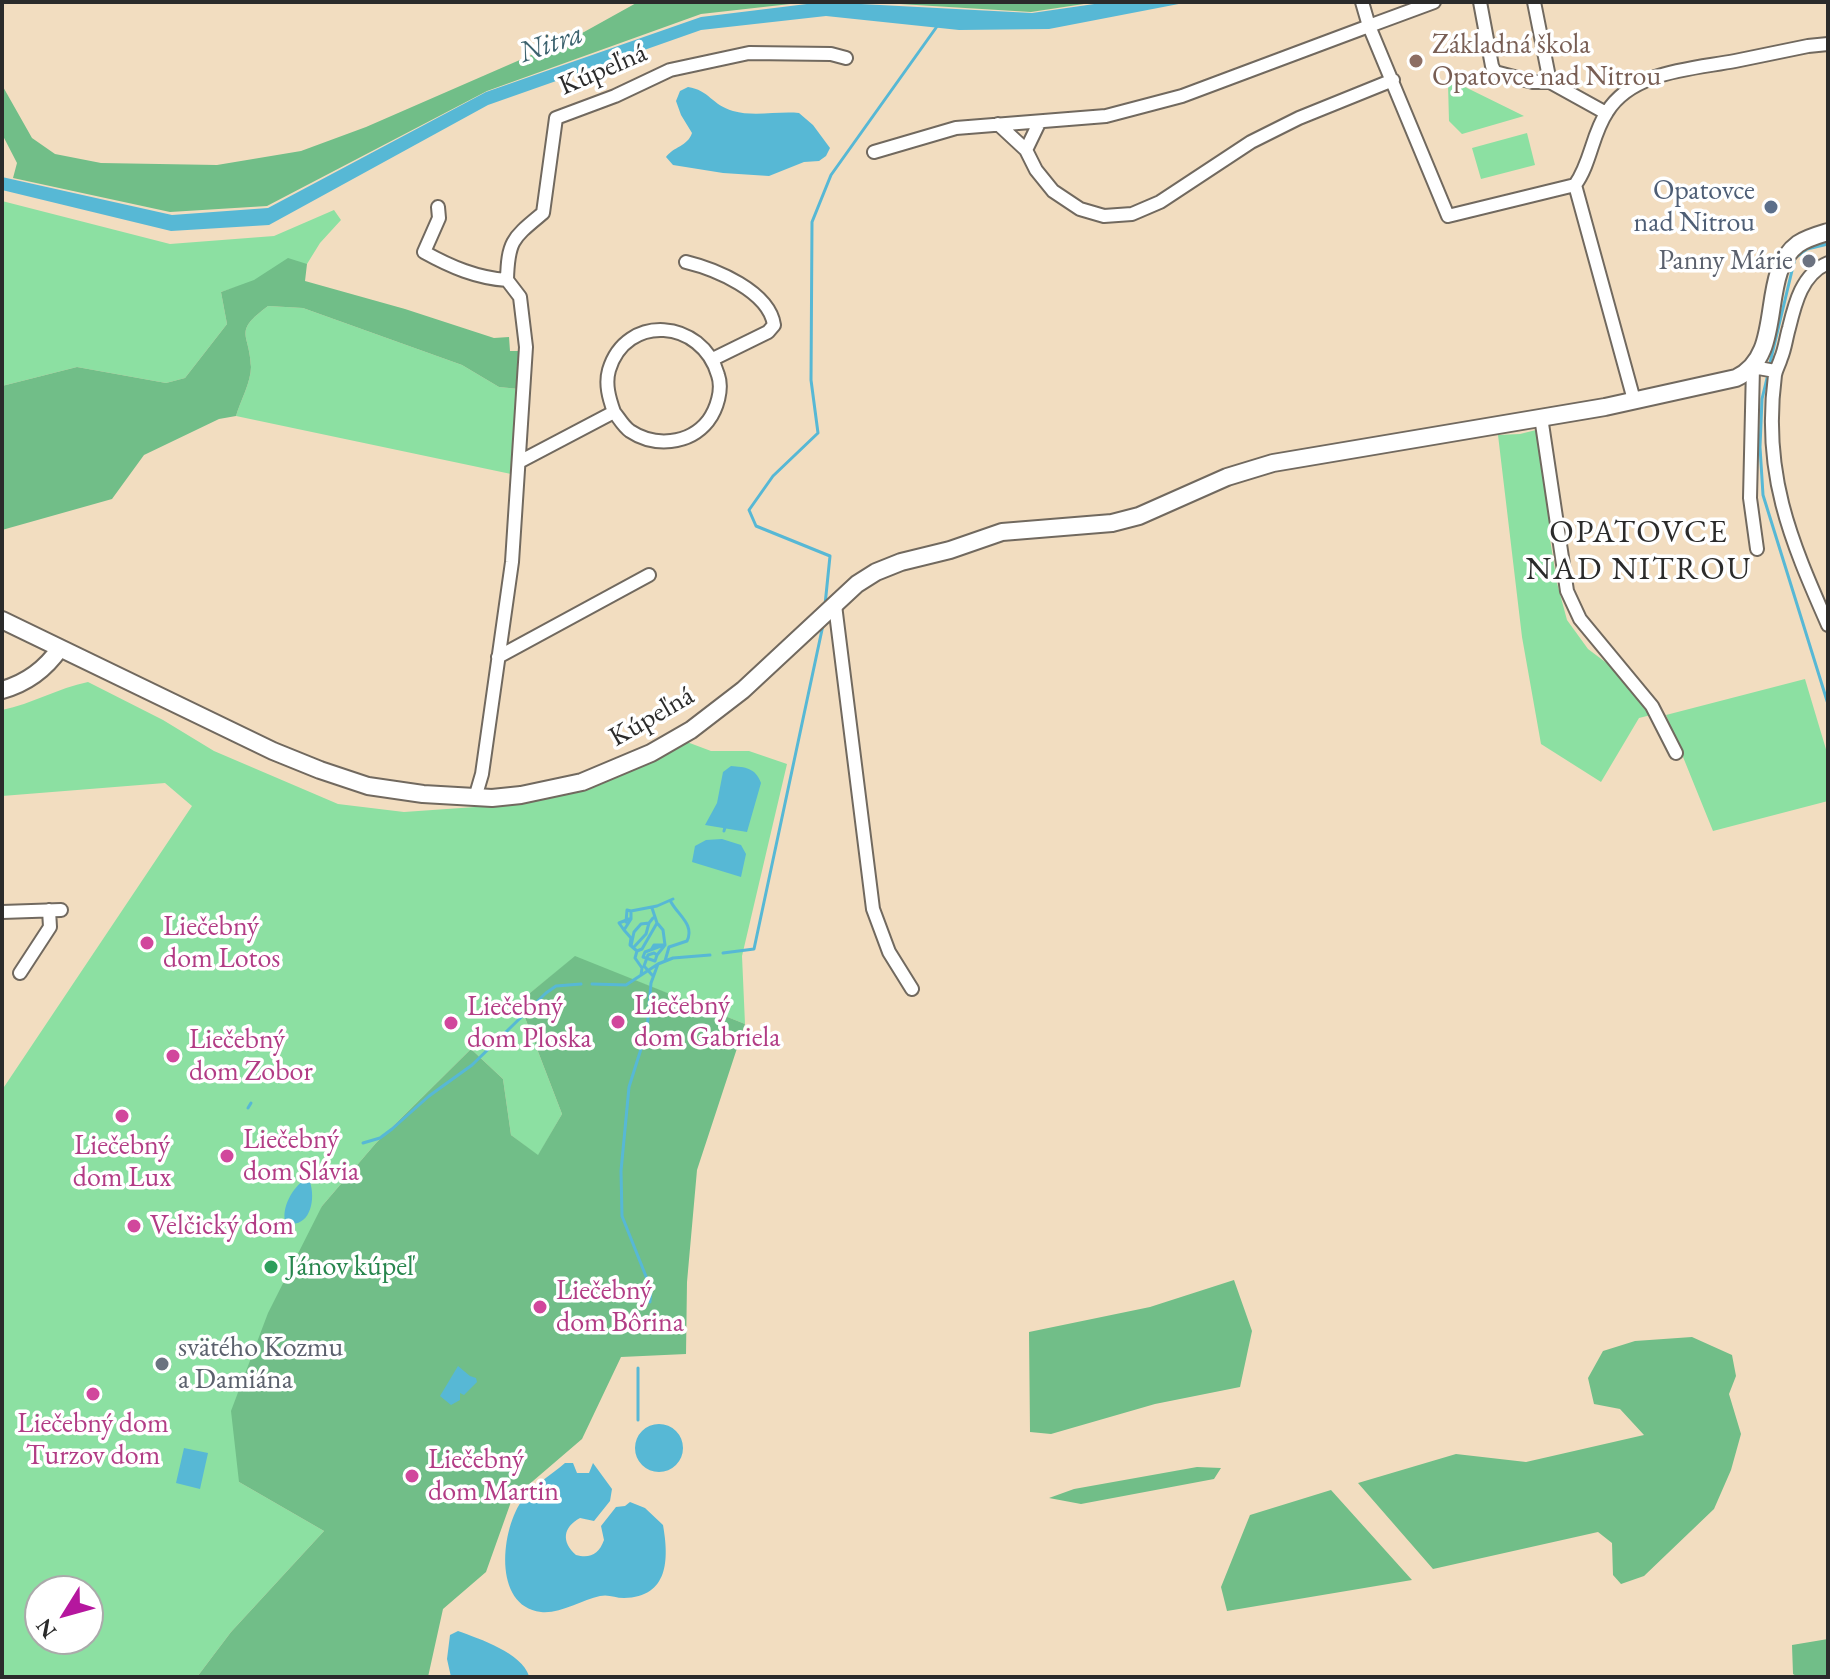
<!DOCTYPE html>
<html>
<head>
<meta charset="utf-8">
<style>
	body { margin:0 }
	#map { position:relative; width:1830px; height:1679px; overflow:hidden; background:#f2ddc0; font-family:"EB Garamond",serif }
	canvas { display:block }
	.frame { position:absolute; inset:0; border:4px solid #2b2b2b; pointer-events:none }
	.north { position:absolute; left:24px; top:1575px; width:80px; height:80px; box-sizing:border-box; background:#fff; border:2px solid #aaa; border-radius:50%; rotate:233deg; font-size:22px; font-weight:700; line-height:32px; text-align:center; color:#2b2b2b }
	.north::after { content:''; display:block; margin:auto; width:28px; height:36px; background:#b5179e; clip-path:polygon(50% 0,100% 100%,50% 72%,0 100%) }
</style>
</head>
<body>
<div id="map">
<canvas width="1830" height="1679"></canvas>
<div class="frame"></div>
<div class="north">N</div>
</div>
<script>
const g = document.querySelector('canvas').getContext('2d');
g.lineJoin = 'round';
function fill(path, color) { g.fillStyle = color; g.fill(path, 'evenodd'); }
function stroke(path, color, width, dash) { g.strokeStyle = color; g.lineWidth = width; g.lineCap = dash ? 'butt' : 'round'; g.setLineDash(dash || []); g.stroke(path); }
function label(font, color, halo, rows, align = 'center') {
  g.font = font + ' "EB Garamond",serif'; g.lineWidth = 7; g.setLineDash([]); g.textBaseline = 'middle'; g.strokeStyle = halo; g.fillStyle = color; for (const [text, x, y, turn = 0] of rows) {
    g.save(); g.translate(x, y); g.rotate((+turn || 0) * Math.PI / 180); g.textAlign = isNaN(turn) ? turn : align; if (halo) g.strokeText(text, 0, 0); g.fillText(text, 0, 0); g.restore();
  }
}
fill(new Path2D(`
	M 1448,84 L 1461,85 L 1524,116 L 1462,134 L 1449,121 Z
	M 1527,133 L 1535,165 L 1481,179 L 1472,148 Z
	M 2,201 L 170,244 L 274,236 L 334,210 L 341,220 L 320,243 L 307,264 L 221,292 L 227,324 L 185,378 L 166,383 L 77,367 L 2,386 Z
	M 268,306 L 303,308 L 462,365 L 499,387 L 519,389 L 511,474 L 236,416 C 240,402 251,382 251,367 C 250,332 232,333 268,306 Z
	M 1536,430 L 1553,534 L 1550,539 L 1557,583 L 1567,620 L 1588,649 L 1612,667 L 1651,715 L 1639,718 L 1601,782 L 1541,744 L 1522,637 L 1498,435 L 1520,434 Z
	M 1805,679 L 1828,756 L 1828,801 L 1713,831 L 1666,715 Z
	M 88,682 L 163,720 L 214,751 L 338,804 L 404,812 L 518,804 L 619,775 L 687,742 L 711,751 L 749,751 L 787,764 L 742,956 L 745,1024 L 575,957 L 519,1002 L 562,1114 L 538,1156 L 511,1135 L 503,1079 L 471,1049 L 376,1143 L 322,1206 L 239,1482 L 324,1531 L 231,1632 L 197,1677 L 2,1677 L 2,1090 L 192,806 L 165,783 L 2,796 L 2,710 C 32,704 58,688 88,682 ZM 40,1591 L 88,1591 L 88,1639 L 40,1639 Z`), '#8ce0a2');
fill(new Path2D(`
	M 638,2 L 808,2 L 701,14 L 487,91 L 267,206 L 170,212 L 13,178 L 17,163 L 2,134 L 2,85 L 32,138 L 55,154 L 101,163 L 217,165 L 301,151 L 366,127 L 584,32 Z
	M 867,2 L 1097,2 L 1031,12 Z
	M 288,258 L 307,264 L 305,281 L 405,309 L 494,338 L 509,337 L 510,351 L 521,351 L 519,389 L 499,387 L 462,365 L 303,308 L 268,306 C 232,333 250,332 251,367 C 251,382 240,402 236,416 L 219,419 L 144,455 L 112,499 L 2,530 L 2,386 L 77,367 L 166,383 L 185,378 L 227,324 L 221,292 L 254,280 Z
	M 575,956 L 745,1024 L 697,1170 L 687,1282 L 686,1354 L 621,1357 L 582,1439 L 512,1499 L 486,1572 L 443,1609 L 428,1677 L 197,1677 L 231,1632 L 324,1531 L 239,1482 L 231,1411 L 268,1313 L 322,1206 L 376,1143 L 471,1049 L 503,1079 L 511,1135 L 538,1155 L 562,1114 L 519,1002 Z
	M 1234,1280 L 1252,1331 L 1240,1387 L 1155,1404 L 1051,1434 L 1030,1432 L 1029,1332 L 1150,1307 Z
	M 1692,1337 L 1732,1355 L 1736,1376 L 1729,1394 L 1741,1434 L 1731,1470 L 1714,1509 L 1644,1576 L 1621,1584 L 1613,1575 L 1612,1543 L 1598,1532 L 1433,1569 L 1358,1483 L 1456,1454 L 1526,1462 L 1644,1435 L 1620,1409 L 1594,1404 L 1588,1378 L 1603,1351 L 1635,1341 Z
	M 1197,1467 L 1221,1468 L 1214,1479 L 1081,1504 L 1049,1498 L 1074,1489 Z
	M 1331,1490 L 1412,1580 L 1227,1611 L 1221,1587 L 1250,1515 Z
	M 1828,1639 L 1828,1677 L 1798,1677 L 1793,1674 L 1792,1645 Z`), '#71be88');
fill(new Path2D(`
	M 823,2 L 1032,13 L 1108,2 L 1189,2 L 1049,29 L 959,30 L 826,16 L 701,30 L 488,105 L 269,225 L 171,231 L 2,190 L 2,177 L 172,215 L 268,208 L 486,92 L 701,17 Z
	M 688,87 C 709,90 712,105 733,111 C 754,117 777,111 799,113 L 813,125 L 830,148 L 826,156 L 819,161 L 804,162 L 769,176 L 723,173 L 673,165 L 666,157 C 673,147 688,146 692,133 L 681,115 L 676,101 L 680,91 Z
	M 731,766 C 745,767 756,768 761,783 L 747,832 L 705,825 L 717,803 L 723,772 Z
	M 722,839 L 741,845 L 746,854 L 741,877 L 692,862 L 695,846 L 706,840 Z
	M 305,1180 L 310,1182 C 316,1200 310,1229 286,1223 C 280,1210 293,1186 305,1180 Z
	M 458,1366 L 470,1376 L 476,1378 L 477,1382 L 464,1395 L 460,1393 L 460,1400 L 451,1405 L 440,1396 Z
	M635 1448a24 24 0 1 1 48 0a24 24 0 1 1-48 0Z
	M 184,1448 L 208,1453 L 200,1489 L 176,1483 Z
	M 565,1463 L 573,1463 L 577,1473 L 589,1473 L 593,1463 L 612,1489 L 610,1501 L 594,1521 L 580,1518 C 563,1527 561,1542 576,1555 C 590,1559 599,1554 604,1540 L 601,1526 L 616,1507 L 625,1506 L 630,1502 L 645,1508 L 663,1525 C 669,1559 669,1597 624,1598 C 615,1598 609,1594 600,1596 C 582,1600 560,1614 541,1612 C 492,1606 501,1528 523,1499 C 534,1485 551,1475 565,1463 Z
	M 458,1631 C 480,1639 522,1653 529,1676 L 451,1677 L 447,1659 L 450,1635 Z`), '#57b8d5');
stroke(new Path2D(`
	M 1769,367 L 1795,258 L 1807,249 L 1828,244
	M 1768,374 L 1762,399 L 1760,447 L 1763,495 L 1828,704
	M 825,605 L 830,556 L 756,526 L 749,510 L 773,476 L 818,433 L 811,380 L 812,222 L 831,175 L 938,25
	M 724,831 L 725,827
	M 626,922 L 627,910 L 631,911
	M 624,930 L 619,923 L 629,919
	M 631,946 L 634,932 L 641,924 L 649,923 L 653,918
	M 633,948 L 646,934 L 649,923
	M 651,950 L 654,945 L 665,945 L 663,930 L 658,924
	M 637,951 L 642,949 L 657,923 L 652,908
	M 723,953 L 754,949 L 823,625
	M 657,955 L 655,961 L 643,957 L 645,952 L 661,946
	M 665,961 L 669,947 L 687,941 C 695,925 678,915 671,902
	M 641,975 L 642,968 L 635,958 L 637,951 L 630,945 L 631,938 L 624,930 L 631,919 L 631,911 L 657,906 L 673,899
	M 653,976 L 644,966 L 648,955 L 654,953 L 657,955 L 665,945
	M 592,984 L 626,985 L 658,964 L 673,958 L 710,955
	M 248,1108 L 251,1103
	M 363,1143 L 380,1138 L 392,1129 L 429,1096 L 472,1065 L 546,993 L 556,986 L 581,984
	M 650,1302 L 651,1289 L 622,1216 L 621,1171 L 629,1087 L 647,1030 L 651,983 L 658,964
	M 638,1420 L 638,1368`), '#57b8d5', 3);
const street = new Path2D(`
	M 1362,2 L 1369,26 L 1434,2
	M 1480,2 L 1492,66 L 1495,72 L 1533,82 L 1550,82 L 1606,113
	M 1534,2 L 1550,82
	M 998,124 L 1026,150 L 1036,170 L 1053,191 L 1080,209 L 1104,216 L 1132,214 L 1160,202 L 1251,142 L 1299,118 L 1393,80
	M 1026,150 L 1039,123
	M 874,152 L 956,128 L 1106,116 L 1182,96 L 1369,26 L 1448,216 L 1575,185 C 1591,163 1592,134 1607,112 C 1632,71 1693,69 1735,61 C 1759,56 1784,51 1808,46 L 1828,44
	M 1575,185 L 1634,400
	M 438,207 L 439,218 L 424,252 C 451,267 477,278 507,280 L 520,297 L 526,347 L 512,562 L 482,774 L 475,798
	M 686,262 C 715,269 769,291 774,325 L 768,332 L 713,359
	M 1828,263 C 1802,274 1795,303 1789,328 C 1786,338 1785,349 1781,358 C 1779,365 1776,369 1775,375 C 1762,473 1790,539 1828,625
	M 507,280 C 508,240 513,238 543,213 L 556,118 L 615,96 L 670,70 L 749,53 L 831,54 L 846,58
	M 1541,417 L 1567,591 L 1580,619 L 1652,706 L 1676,753
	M 519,462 L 614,412 C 619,418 623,426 630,431 C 654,447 689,445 708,421 C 717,409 723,389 718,375 C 702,319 626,313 609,370 C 605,384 609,398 614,412
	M 1757,549 L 1750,498 L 1753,367 L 1775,371
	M 835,605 L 873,909 L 889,952 L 912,989
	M 498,657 L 649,575
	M 2,912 L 61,910
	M 20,973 L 50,927 L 49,910`);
const secondary = new Path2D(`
	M 2,620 L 273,751 L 320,770 L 368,786 L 423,794 L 492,798 L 521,795 L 582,782 L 651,753 L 691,730 L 743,690 L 857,584 L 876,572 L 901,562 L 950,550 L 1002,532 L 1112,523 L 1139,516 L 1227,477 L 1273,463 L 1605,407 L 1736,378 C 1787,355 1757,274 1798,244 C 1807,238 1818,235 1828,232
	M 2,690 C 27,683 45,670 60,648`);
stroke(street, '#71695f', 16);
stroke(secondary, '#71695f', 20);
stroke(street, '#fff', 12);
stroke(secondary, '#fff', 16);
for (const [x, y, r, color] of [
	[1416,61,8,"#8d6e63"],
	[1771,207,8,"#5c6f8a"],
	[1809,261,8,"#6b7280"],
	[147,943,8,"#d1479c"],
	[618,1022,8,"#d1479c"],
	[451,1023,8,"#d1479c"],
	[173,1056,8,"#d1479c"],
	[122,1116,8,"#d1479c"],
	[227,1156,8,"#d1479c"],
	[134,1226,8,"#d1479c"],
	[271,1267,8,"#2e9e5b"],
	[540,1307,8,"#d1479c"],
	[162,1364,8,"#6b7280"],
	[93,1394,8,"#d1479c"],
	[412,1476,8,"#d1479c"]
]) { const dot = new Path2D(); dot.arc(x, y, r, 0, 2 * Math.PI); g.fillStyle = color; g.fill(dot); stroke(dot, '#fff', 3); }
label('28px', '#785e54', '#fff', [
	["Základná škola",1432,45],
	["Opatovce nad Nitrou",1432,77]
], 'left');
label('28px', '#2b2b2b', '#fff', [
	["Kúpeľná",603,70,-23],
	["Kúpeľná",652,717,-30]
]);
label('28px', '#4e5e75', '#fff', [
	["Opatovce",1755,191],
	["nad Nitrou",1755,223]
], 'right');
label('28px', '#5b616d', '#fff', [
	["Panny Márie",1793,261],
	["svätého Kozmu",178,1348,"left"],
	["a Damiána",178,1380,"left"]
], 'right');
label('28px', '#b23c85', '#fff', [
	["Liečebný",163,927],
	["dom Lotos",163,959],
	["Liečebný",634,1006],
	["dom Gabriela",634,1038],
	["Liečebný",467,1007],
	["dom Ploska",467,1039],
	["Liečebný",189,1040],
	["dom Zobor",189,1072],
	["Liečebný",243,1140],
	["dom Slávia",243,1172],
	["Liečebný",122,1146,"center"],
	["dom Lux",122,1178,"center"],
	["Velčický dom",150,1226],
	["Liečebný",556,1291],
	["dom Bôrina",556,1323],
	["Liečebný dom",93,1424,"center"],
	["Turzov dom",93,1456,"center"],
	["Liečebný",428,1460],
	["dom Martin",428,1492]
], 'left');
label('28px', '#27864d', '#fff', [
	["Jánov kúpeľ",287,1267]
], 'left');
label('italic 30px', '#3d636f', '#fff', [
	["Nitra",551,44,-19]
]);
g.letterSpacing = '2px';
label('32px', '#2b2b2b', '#fff', [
	["OPATOVCE",1639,533],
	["NAD NITROU",1639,570]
]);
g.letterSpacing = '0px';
</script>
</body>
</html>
